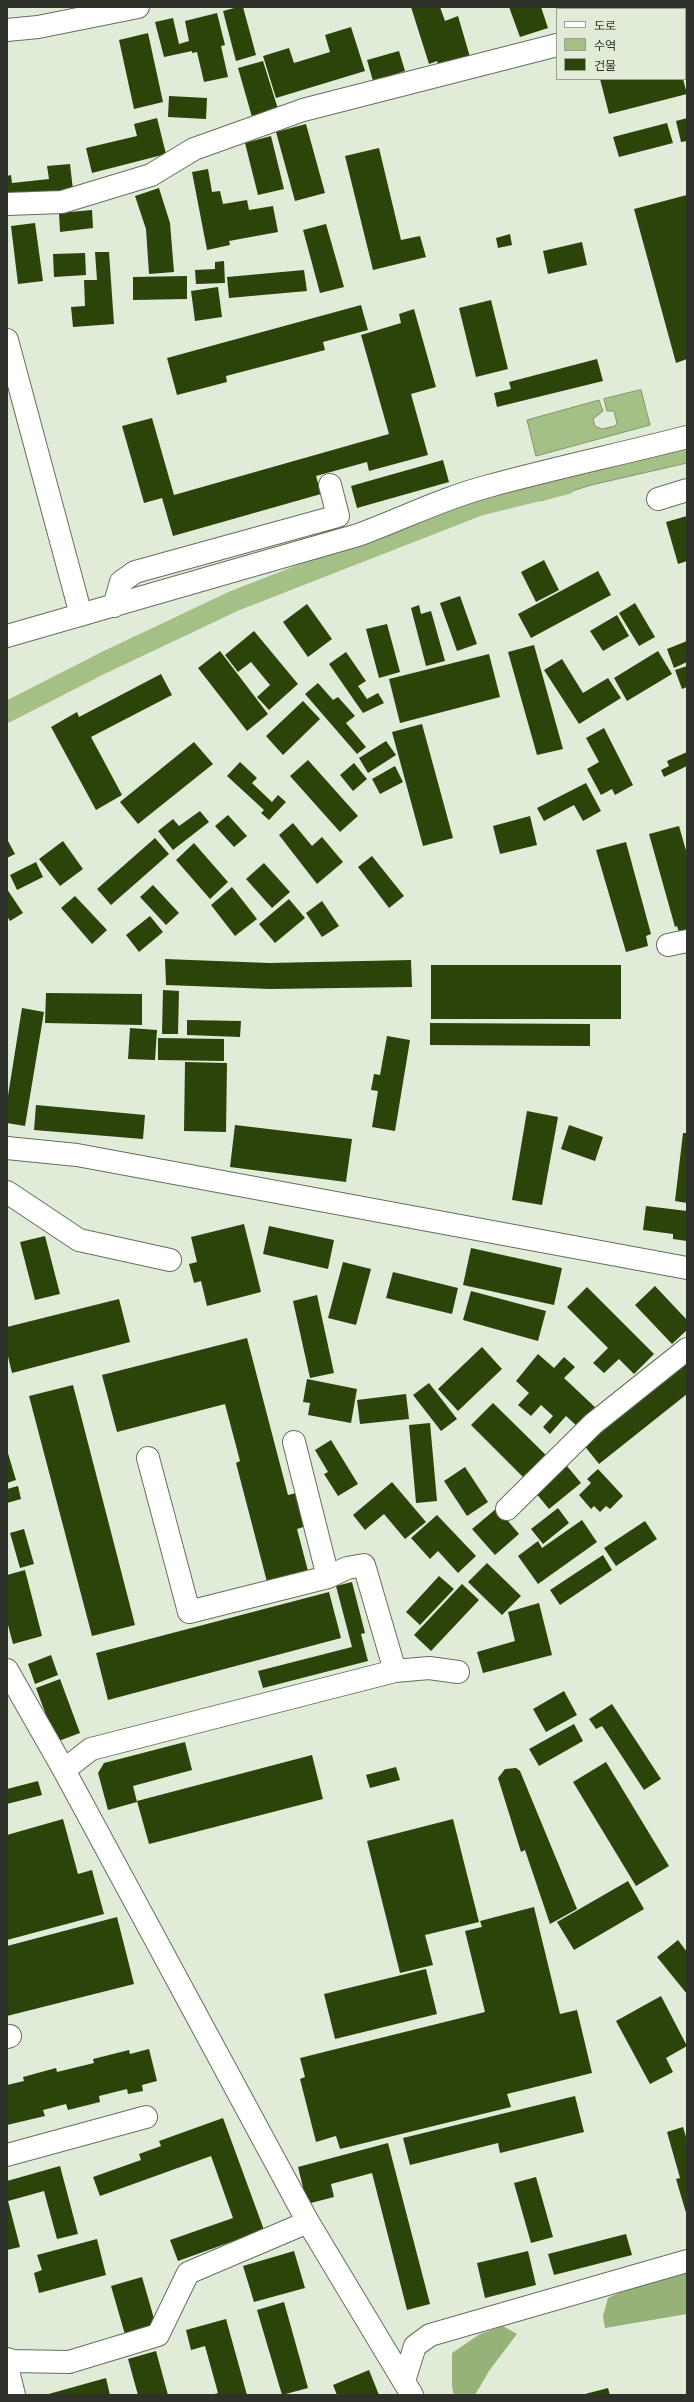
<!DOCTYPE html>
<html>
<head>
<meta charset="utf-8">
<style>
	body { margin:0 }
	#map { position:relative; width:694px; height:2402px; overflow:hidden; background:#e1ecd8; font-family:"Alegreya Sans","Noto Sans KR",sans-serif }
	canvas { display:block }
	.frame { position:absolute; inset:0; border:8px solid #2e322a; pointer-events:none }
	.legend { position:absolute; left:556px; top:8px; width:130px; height:72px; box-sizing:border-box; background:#e1ecd8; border:1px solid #99a292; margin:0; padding:5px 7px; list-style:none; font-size:12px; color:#2e322a }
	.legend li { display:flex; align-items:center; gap:8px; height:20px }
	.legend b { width:20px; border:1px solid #99a292 }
</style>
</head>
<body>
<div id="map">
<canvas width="694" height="2402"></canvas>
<div class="frame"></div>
<ul class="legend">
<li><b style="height:5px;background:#fff"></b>도로</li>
<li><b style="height:11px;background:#a4c086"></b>수역</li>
<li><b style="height:11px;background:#2c430a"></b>건물</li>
</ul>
</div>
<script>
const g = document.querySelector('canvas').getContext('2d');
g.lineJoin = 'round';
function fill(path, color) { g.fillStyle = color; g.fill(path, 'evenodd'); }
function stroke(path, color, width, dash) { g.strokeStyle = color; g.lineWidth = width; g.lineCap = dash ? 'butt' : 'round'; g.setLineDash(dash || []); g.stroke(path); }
fill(new Path2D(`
	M 687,2271 L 687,2314 L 605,2328 L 603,2316 L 608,2298 L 641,2282 Z
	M 503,2326 L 517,2334 L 489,2371 L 475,2395 L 454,2395 L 452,2387 L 452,2353 L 480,2334 Z`), '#96b279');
const water = new Path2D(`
	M 641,390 L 650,425 L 536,456 L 527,420 L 599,400 L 603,411 L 593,419 L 595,426 L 602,429 L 615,426 L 617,423 L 614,411 L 607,411 L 604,399 Z
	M 687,448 L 687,463 L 591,485 L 541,501 L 536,484 Z`);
fill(water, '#a4c086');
stroke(water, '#81956a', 1);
stroke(new Path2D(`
	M 7,712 L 103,663 L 234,601 L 480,505 L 566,484`), '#a4c086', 21);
fill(new Path2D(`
	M 238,7 L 243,7 L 256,55 L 236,61 L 223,11 Z
	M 411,7 L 440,7 L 445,21 L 458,16 L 470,57 L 439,66 L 437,61 L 429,64 Z
	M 509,7 L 541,7 L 548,28 L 520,37 Z
	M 582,7 L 608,7 L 608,9 L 582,9 Z
	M 217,13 L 225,45 L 221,46 L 228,77 L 204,82 L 197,52 L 192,53 L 192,51 L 164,57 L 155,22 L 173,18 L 179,44 L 189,41 L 185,21 Z
	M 351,27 L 365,71 L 276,98 L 263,56 L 289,48 L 294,63 L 330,52 L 325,35 Z
	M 148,33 L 163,102 L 134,109 L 119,40 Z
	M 399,51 L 405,71 L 373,81 L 367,60 Z
	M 263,61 L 278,109 L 252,117 L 238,68 Z
	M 600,79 L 683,79 L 687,94 L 609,114 Z
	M 169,96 L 207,98 L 206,119 L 168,117 Z
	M 157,118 L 166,154 L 92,173 L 86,148 L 137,136 L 134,124 Z
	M 687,118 L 687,141 L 681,142 L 676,121 Z
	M 667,123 L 673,143 L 619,157 L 613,137 Z
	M 306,124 L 325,193 L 295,201 L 276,132 Z
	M 271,136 L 284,189 L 258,195 L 245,143 Z
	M 379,148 L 401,240 L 420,236 L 426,257 L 373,270 L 345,156 Z
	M 70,164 L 73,190 L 7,197 L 7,176 L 11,175 L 12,183 L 49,179 L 47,166 Z
	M 208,169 L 212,192 L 220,191 L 223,204 L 247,200 L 249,210 L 273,206 L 278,232 L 229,241 L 230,245 L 207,250 L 192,172 Z
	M 159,188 L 170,223 L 174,272 L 149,274 L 146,229 L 135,196 Z
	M 687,195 L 687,359 L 676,363 L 634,209 Z
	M 92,210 L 93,228 L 60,232 L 59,213 Z
	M 35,223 L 43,281 L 18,284 L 11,226 Z
	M 326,224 L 344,287 L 320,293 L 303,230 Z
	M 510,234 L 512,245 L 498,248 L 496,238 Z
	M 582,242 L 587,265 L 548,274 L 543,251 Z
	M 95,252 L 109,252 L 114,324 L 73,327 L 71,307 L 85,306 L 84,280 L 97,280 Z
	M 85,253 L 86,275 L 54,277 L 53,254 Z
	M 224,261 L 225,283 L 196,284 L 195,270 L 215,269 L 215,262 Z
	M 304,270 L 307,291 L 229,298 L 227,277 Z
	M 187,276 L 187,299 L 133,300 L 133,277 Z
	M 218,287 L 222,317 L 195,321 L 191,291 Z
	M 491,300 L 508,369 L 476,377 L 459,308 Z
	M 361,305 L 368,330 L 323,342 L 325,350 L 226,376 L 227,382 L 177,395 L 167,358 Z
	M 414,309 L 436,387 L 411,394 L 428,455 L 369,471 L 367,462 L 316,476 L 321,494 L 173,536 L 162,498 L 144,503 L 122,426 L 152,418 L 174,495 L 389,434 L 361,335 L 401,323 L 399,314 Z
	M 597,359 L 603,381 L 497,407 L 494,393 L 511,389 L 509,382 Z
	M 443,460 L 449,482 L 357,508 L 351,486 Z
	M 687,516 L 687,561 L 678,564 L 666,522 Z
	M 544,560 L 559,590 L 536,602 L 521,572 Z
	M 598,571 L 611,595 L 531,638 L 518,614 Z
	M 460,596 L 477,644 L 457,651 L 440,603 Z
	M 635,603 L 655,637 L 639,646 L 619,613 Z
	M 307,604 L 332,639 L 308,657 L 283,622 Z
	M 419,605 L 421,614 L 431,611 L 445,661 L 426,666 L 411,608 Z
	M 617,615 L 629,636 L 603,651 L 590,631 Z
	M 387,624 L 400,672 L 379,678 L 366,629 Z
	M 254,631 L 298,684 L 269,710 L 257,697 L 270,685 L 251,662 L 238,672 L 225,655 Z
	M 687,641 L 687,662 L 674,668 L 667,649 Z
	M 534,645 L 563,749 L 537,755 L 508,652 Z
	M 220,651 L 268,714 L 247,731 L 198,668 Z
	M 658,651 L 672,674 L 627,701 L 614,678 Z
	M 346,652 L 366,681 L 358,686 L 367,699 L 378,693 L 384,703 L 363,713 L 329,664 Z
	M 489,654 L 500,697 L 400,723 L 389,679 Z
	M 562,659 L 583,693 L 608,678 L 621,698 L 579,724 L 544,670 Z
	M 687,666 L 687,687 L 682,689 L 675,670 Z
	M 161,674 L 172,695 L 91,737 L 122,795 L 96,810 L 51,727 L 77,712 L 79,717 Z
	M 318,683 L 333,700 L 338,697 L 355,716 L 346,723 L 366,747 L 357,754 L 305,694 Z
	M 303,701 L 320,719 L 283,755 L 266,736 Z
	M 422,724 L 453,838 L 423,846 L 392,732 Z
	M 604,728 L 633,785 L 615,795 L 612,789 L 601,795 L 587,769 L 599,762 L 586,738 Z
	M 386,741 L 396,755 L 368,773 L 359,758 Z
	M 194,742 L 213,764 L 138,824 L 120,802 Z
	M 687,752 L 687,766 L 664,777 L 661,770 L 669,766 L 667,761 Z
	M 308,760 L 358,816 L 340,832 L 290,776 Z
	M 240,762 L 257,778 L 252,783 L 272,802 L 278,795 L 286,802 L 269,820 L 261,813 L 264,810 L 227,776 Z
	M 354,763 L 367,779 L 353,791 L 340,775 Z
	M 395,766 L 403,782 L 380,794 L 372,779 Z
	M 586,783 L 601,811 L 583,821 L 574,805 L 544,821 L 537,808 Z
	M 200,811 L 209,822 L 173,850 L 158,831 L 173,819 L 179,826 Z
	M 228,815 L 247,836 L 234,847 L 215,826 Z
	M 530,816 L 537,845 L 500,854 L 493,826 Z
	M 293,823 L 312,846 L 322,837 L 343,862 L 317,884 L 279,835 Z
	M 679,826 L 687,854 L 687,934 L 680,936 L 677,926 L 675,927 L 649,834 Z
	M 155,838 L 169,854 L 111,905 L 97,889 Z
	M 7,839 L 15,854 L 7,858 Z
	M 63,841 L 83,869 L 60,886 L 39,859 Z
	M 626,842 L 651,934 L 646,936 L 648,946 L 626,952 L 596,850 Z
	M 194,843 L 228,882 L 210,899 L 176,860 Z
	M 372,856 L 404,896 L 389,908 L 358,867 Z
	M 36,862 L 43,877 L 17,890 L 10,875 Z
	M 264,863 L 290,892 L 272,908 L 246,879 Z
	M 153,885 L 179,913 L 166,925 L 140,897 Z
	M 232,887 L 257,919 L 235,936 L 211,905 Z
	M 7,889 L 23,913 L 10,921 L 7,916 Z
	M 75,896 L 107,930 L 92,944 L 61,908 Z
	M 289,899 L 305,918 L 275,943 L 259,924 Z
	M 322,901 L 339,926 L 322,937 L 306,913 Z
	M 150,916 L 163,932 L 139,952 L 126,935 Z
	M 165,959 L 269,963 L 411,960 L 412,987 L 270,989 L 166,985 Z
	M 431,965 L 621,965 L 621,1019 L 431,1019 Z
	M 163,990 L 179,991 L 178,1034 L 162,1034 Z
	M 46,993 L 142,994 L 142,1025 L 45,1023 Z
	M 22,1008 L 44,1012 L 25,1126 L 7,1123 L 7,1102 Z
	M 187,1020 L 241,1021 L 240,1037 L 187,1035 Z
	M 430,1023 L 590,1024 L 590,1046 L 430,1045 Z
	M 130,1028 L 157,1030 L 155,1060 L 128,1059 Z
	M 387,1036 L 410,1040 L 395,1131 L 372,1127 L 378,1091 L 371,1090 L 374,1074 L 380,1075 Z
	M 158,1038 L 224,1039 L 224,1061 L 158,1060 Z
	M 185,1062 L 227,1063 L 226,1132 L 184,1131 Z
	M 36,1105 L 145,1115 L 143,1139 L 34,1130 Z
	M 527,1111 L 558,1117 L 542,1205 L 512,1200 Z
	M 235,1125 L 352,1139 L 346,1182 L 230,1167 Z
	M 569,1125 L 603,1137 L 595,1161 L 561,1149 Z
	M 683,1133 L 687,1133 L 687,1203 L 675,1201 Z
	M 646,1206 L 687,1211 L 687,1241 L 673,1239 L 673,1234 L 643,1230 Z
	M 244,1224 L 261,1292 L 207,1306 L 201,1281 L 194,1283 L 189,1264 L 197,1262 L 191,1237 Z
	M 269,1226 L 334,1240 L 328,1269 L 263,1254 Z
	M 45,1236 L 60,1294 L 35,1300 L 20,1242 Z
	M 471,1248 L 562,1268 L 554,1305 L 463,1285 Z
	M 343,1262 L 371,1269 L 356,1325 L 328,1318 Z
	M 393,1272 L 458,1288 L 452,1314 L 386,1298 Z
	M 655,1286 L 687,1320 L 687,1330 L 672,1344 L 635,1305 Z
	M 587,1287 L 654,1354 L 634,1374 L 619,1359 L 604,1373 L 593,1363 L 608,1348 L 567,1307 Z
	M 471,1291 L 546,1311 L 538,1341 L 463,1320 Z
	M 317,1295 L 334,1373 L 310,1378 L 293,1301 Z
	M 119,1299 L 130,1342 L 12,1373 L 7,1352 L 7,1327 Z
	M 247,1338 L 288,1495 L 301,1492 L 310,1525 L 297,1529 L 308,1571 L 267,1582 L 236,1463 L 240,1461 L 225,1404 L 117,1432 L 102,1375 Z
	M 482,1347 L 502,1369 L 458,1411 L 438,1389 Z
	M 538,1354 L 554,1368 L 564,1357 L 575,1367 L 564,1378 L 598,1410 L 580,1429 L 566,1416 L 550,1434 L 543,1427 L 553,1416 L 541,1405 L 531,1416 L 518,1405 L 529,1393 L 516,1381 Z
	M 687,1361 L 687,1394 L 599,1464 L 583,1444 Z
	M 307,1379 L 357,1389 L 351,1423 L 308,1415 L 310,1403 L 303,1402 Z
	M 429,1383 L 457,1419 L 441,1431 L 413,1395 Z
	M 73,1385 L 135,1625 L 92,1636 L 29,1396 Z
	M 406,1394 L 409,1419 L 360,1424 L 357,1400 Z
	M 493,1403 L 551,1460 L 528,1482 L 471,1425 Z
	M 430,1423 L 437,1501 L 416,1503 L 409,1425 Z
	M 331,1440 L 358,1484 L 338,1496 L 324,1474 L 328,1472 L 315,1450 Z
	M 7,1450 L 16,1480 L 7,1483 Z
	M 567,1466 L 581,1483 L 549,1509 L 535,1492 Z
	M 465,1467 L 488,1502 L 467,1516 L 444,1481 Z
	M 598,1469 L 623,1496 L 610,1509 L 606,1506 L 600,1512 L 594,1506 L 591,1509 L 579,1495 L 591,1483 L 587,1479 Z
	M 392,1482 L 426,1522 L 405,1539 L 384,1514 L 365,1530 L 353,1515 Z
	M 18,1486 L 21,1499 L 7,1503 L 7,1489 Z
	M 497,1508 L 519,1534 L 495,1555 L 472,1529 Z
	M 558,1508 L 569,1523 L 543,1544 L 531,1529 Z
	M 437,1515 L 476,1556 L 458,1573 L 438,1551 L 430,1559 L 411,1538 Z
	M 582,1520 L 597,1542 L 538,1584 L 518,1556 L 538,1541 L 542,1548 Z
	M 645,1521 L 657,1539 L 616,1566 L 604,1548 Z
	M 24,1529 L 34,1564 L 20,1568 L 10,1533 Z
	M 603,1555 L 612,1570 L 560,1605 L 550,1590 Z
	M 487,1563 L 521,1596 L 502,1615 L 468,1582 Z
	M 25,1570 L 42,1636 L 13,1644 L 7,1621 L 7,1575 Z
	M 439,1576 L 454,1589 L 420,1625 L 406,1612 Z
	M 352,1582 L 365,1633 L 361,1634 L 368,1661 L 263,1688 L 258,1671 L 352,1647 L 336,1586 Z
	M 462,1584 L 479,1600 L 431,1651 L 414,1635 Z
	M 329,1592 L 341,1638 L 108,1700 L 96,1653 Z
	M 539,1603 L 552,1655 L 483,1673 L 477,1652 L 515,1641 L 508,1612 Z
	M 51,1655 L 58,1675 L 35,1684 L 28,1664 Z
	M 60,1679 L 80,1733 L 56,1742 L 36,1688 Z
	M 564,1691 L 577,1715 L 546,1732 L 533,1709 Z
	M 612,1704 L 661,1779 L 644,1790 L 602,1726 L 596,1729 L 589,1719 Z
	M 574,1724 L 583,1741 L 539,1766 L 529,1749 Z
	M 185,1742 L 192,1770 L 133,1786 L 137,1802 L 108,1810 L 98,1773 L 104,1763 Z
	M 312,1755 L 323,1799 L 149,1844 L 137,1801 Z
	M 606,1762 L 669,1866 L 636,1886 L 573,1782 Z
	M 396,1767 L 400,1780 L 370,1788 L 366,1775 Z
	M 516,1768 L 520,1771 L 577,1909 L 550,1924 L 525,1850 L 521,1852 L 498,1778 L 505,1769 Z
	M 38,1781 L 42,1795 L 7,1804 L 7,1789 Z
	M 63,1819 L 78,1874 L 92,1870 L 104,1914 L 7,1940 L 7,1835 Z
	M 453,1819 L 479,1922 L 425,1935 L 433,1965 L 400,1973 L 367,1841 Z
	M 628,1881 L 644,1909 L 574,1950 L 557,1922 Z
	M 534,1907 L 560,2014 L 577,2010 L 592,2073 L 507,2094 L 511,2107 L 340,2149 L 336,2136 L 316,2142 L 300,2079 L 305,2077 L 300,2058 L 485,2012 L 465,1931 L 482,1927 L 480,1921 Z
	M 117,1917 L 134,1984 L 7,2016 L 7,1946 Z
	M 678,1940 L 687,1952 L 687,1994 L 657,1957 Z
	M 426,1969 L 437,2014 L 335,2039 L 324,1994 Z
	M 661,1996 L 687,2046 L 666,2058 L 673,2072 L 650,2084 L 616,2021 Z
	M 149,2049 L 157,2081 L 142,2085 L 143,2091 L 128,2094 L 127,2089 L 99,2096 L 100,2102 L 68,2110 L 66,2104 L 43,2110 L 45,2116 L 7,2125 L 7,2085 L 24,2081 L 23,2077 L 56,2068 L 57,2072 L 94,2063 L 93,2059 L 129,2050 L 130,2054 Z
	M 575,2096 L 584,2132 L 500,2153 L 498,2143 L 410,2165 L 403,2138 Z
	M 223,2118 L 264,2230 L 178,2261 L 170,2240 L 233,2218 L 211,2156 L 100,2196 L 93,2177 L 141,2160 L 139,2154 L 161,2146 L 159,2141 Z
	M 683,2127 L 687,2140 L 687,2216 L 676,2179 L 680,2178 L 667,2132 Z
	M 388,2143 L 430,2304 L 407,2310 L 372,2173 L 331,2184 L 334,2197 L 307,2204 L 298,2167 Z
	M 60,2166 L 78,2234 L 57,2239 L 44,2191 L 8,2201 L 20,2247 L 7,2250 L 7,2181 Z
	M 536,2177 L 553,2237 L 531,2243 L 514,2183 Z
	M 626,2234 L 632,2255 L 554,2275 L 548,2254 Z
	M 97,2239 L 106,2275 L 39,2293 L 34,2273 L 42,2270 L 37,2255 Z
	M 294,2251 L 305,2288 L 254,2302 L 243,2266 Z
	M 528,2251 L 536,2285 L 485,2298 L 477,2263 Z
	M 142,2277 L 157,2329 L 126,2338 L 111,2286 Z
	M 284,2302 L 308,2388 L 282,2395 L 257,2310 Z
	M 226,2319 L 247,2395 L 211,2395 L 218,2393 L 205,2346 L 191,2350 L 186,2330 Z
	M 156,2351 L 168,2395 L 138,2395 L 128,2359 Z
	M 369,2370 L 379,2395 L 337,2395 L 333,2385 Z
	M 106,2378 L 110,2395 L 45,2395 Z
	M 608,2388 L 610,2395 L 585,2395 L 585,2394 Z`), '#2c430a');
const minor = new Path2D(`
	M 571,7 L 572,9
	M 7,30 L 38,27 L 138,7
	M 7,204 L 62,202 L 151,175 L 194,149 L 303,110 L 557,45
	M 7,340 L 81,615
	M 658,499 L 687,490
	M 114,606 L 121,582 L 135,572 L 338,516 L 330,485
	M 7,636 L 358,535 C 402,519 443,498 489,486 C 554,468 621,454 687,437
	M 668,945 L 687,941
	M 7,1148 L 77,1155 L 687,1268
	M 7,1192 L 79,1240 L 170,1260
	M 294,1442 L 328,1577
	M 148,1458 L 189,1612 L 328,1577 L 347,1568 L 364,1565 L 395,1671
	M 507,1509 L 593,1424 L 687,1349
	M 7,1670 L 64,1770 L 308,2222 L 412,2395
	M 64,1770 L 91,1749 L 395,1671 L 429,1668 L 458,1672
	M 7,2037 L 10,2036
	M 7,2155 L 146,2117
	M 7,2359 L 13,2361 L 69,2362 L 158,2335 L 188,2273 L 308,2222
	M 7,2366 L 14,2395
	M 404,2381 L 415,2346 L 430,2335 L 687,2261`);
stroke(minor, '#666f5d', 24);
stroke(minor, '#fff', 22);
</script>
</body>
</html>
